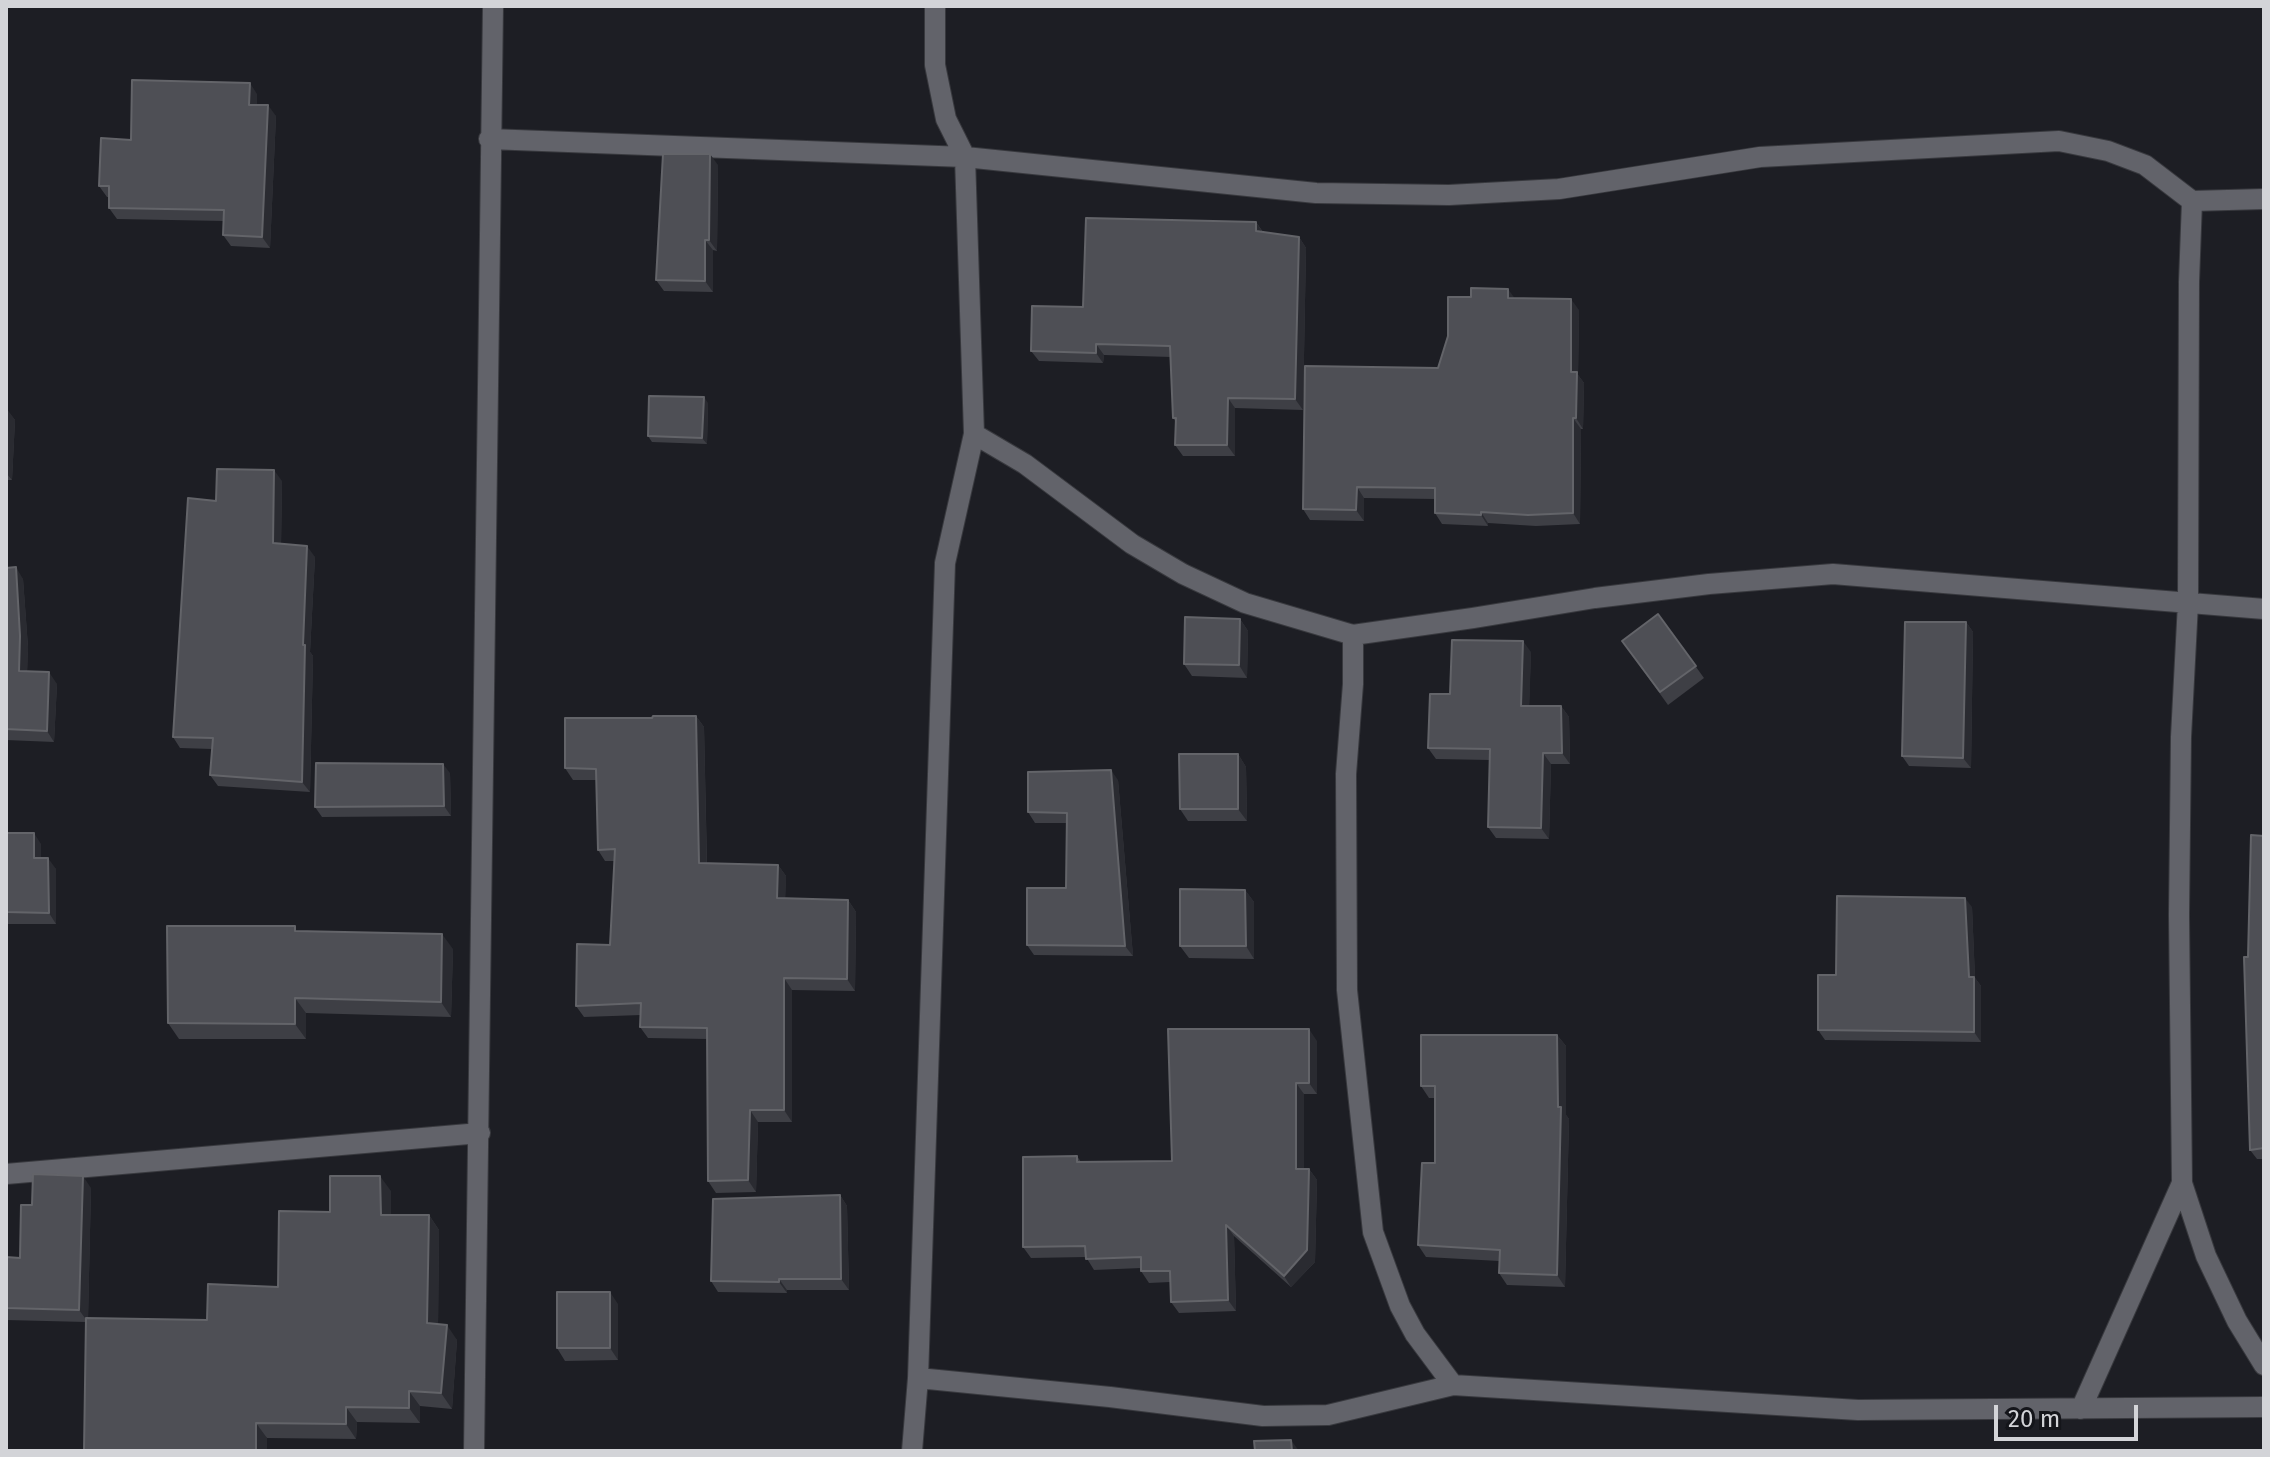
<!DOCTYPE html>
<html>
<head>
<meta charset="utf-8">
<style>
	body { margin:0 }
	#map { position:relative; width:2270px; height:1457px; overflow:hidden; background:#1d1e24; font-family:"Fira Sans",sans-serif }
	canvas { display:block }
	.frame { position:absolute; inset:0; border:8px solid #d3d4d8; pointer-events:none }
	.scale { position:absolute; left:1994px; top:1405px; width:144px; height:36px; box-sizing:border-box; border:4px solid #d3d4d8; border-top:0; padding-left:10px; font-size:24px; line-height:28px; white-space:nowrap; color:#d3d4d8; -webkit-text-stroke:6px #14151a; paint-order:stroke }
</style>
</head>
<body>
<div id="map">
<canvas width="2270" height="1457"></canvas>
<div class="frame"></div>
<div class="scale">20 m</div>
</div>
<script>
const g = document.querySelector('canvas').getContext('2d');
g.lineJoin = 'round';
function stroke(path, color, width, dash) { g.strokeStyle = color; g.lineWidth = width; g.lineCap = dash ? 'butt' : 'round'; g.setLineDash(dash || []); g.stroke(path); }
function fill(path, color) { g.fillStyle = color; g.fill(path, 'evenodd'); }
const minor = new Path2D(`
	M 489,139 L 965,157 L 1316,193 L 1449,195 L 1559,189 L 1760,157 L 2059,141 L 2108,151 L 2145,165 L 2192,201 L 2264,199
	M 974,434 L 1025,464 L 1132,544 L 1183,574 L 1245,603 L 1353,635 L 1353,684 L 1346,774 L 1347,990 L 1373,1232 L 1400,1306 L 1415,1334 L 1453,1385
	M 1353,635 L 1473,618 L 1595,598 L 1709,584 L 1833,574 L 2264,609
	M 6,1174 L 480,1133
	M 2182,1183 L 2206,1256 L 2237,1321 L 2264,1365
	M 918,1378 L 1110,1397 L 1263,1416 L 1328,1415 L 1453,1385 L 1858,1410 L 2264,1407
	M 2081,1409 L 2182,1183 L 2179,915 L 2181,737 L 2188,603 L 2189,282 L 2192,201
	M 474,1451 L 493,6
	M 912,1451 L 918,1378 L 945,563 L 974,434 L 965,157 L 946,119 L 935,65 L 935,6`);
stroke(minor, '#38393e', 22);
stroke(minor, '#62636a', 20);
fill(new Path2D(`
	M 257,94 L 257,105 L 276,116 L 270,248 L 231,246 L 223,235 L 224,221 L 117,219 L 109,208 L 109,197 L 107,197 L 99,186 L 131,140 Z
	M 718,165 L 717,251 L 713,250 L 713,292 L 664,291 L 656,280 Z
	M 1256,222 L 1263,232 L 1299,237 L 1306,248 L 1303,410 L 1235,408 L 1235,456 L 1183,456 L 1175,445 L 1176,422 L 1173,418 L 1171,357 L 1104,355 L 1103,363 L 1039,361 L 1031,351 L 1083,307 Z
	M 1471,297 L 1515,298 L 1579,310 L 1578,375 L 1584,383 L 1583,429 L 1581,429 L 1580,524 L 1536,526 L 1488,523 L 1488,526 L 1442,524 L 1435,513 L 1435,499 L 1364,498 L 1364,521 L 1310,520 L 1303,509 L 1438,368 Z
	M 708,403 L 707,444 L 652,442 L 648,436 Z
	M 6,409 L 15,420 L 12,480 L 6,480 Z
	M 282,481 L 281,544 L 315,557 L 310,652 L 313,656 L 310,792 L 218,786 L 210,775 L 212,749 L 180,748 L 173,737 L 216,501 Z
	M 6,568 L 23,579 L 28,647 L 27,671 L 57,684 L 54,742 L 6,740 Z
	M 1658,614 L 1704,678 L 1668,705 L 1622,641 Z
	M 1240,619 L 1248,631 L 1247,678 L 1192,676 L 1184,664 Z
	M 1966,622 L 1973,632 L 1971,768 L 1909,766 L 1902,756 Z
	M 1531,652 L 1529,706 L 1561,706 L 1569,717 L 1570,764 L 1551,764 L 1549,839 L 1496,838 L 1488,827 L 1490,760 L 1436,759 L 1428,748 Z
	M 696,716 L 704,727 L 707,863 L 778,865 L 786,876 L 785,898 L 848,900 L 856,912 L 855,991 L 792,990 L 792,1122 L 758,1122 L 756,1192 L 716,1193 L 708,1181 L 707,1039 L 648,1038 L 640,1027 L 641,1015 L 584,1017 L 576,1006 L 610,945 L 614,861 L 605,861 L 598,850 L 596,780 L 573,780 L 565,768 L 652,718 Z
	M 1238,754 L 1246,767 L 1247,821 L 1188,821 L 1180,809 Z
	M 450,773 L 451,816 L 322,817 L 315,807 Z
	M 1118,780 L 1133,956 L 1034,955 L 1027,945 L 1066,888 L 1067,823 L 1035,823 L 1028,812 Z
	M 6,833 L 41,844 L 41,858 L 56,869 L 56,924 L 6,924 Z
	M 2264,836 L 2264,1159 L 2257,1159 L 2250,1150 Z
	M 1245,890 L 1254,902 L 1254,959 L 1189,958 L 1180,946 Z
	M 1972,907 L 1975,978 L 1981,986 L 1981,1042 L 1825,1040 L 1818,1030 L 1836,975 Z
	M 298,931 L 453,949 L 451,1017 L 306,1013 L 306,1039 L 179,1039 L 168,1023 Z
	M 1557,1035 L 1566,1046 L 1566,1115 L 1569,1119 L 1565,1287 L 1507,1285 L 1499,1273 L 1499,1261 L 1426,1257 L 1418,1245 L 1435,1163 L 1435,1098 L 1429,1098 L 1421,1086 Z
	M 1317,1041 L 1317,1094 L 1304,1094 L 1304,1169 L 1309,1169 L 1317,1180 L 1315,1262 L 1291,1287 L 1234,1236 L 1236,1311 L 1179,1313 L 1171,1302 L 1170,1282 L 1149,1283 L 1141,1271 L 1141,1268 L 1094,1270 L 1086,1257 L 1031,1258 L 1023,1247 L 1077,1156 L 1081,1162 L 1172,1161 Z
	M 91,1188 L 88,1318 L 207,1320 L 278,1287 L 330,1212 L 391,1191 L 391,1215 L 429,1215 L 439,1230 L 438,1324 L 457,1340 L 452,1409 L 420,1406 L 420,1423 L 357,1422 L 356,1439 L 267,1438 L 86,1322 L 6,1320 L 6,1257 L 20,1258 L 32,1205 Z
	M 840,1195 L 847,1206 L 849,1290 L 787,1290 L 787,1293 L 718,1292 L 711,1281 Z
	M 618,1304 L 618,1360 L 565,1361 L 557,1348 Z`), '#3e3f45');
fill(new Path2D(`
	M 250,83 L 257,94 L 257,116 L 249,105 Z
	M 268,105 L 276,116 L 270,248 L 262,237 Z
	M 710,154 L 718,165 L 717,251 L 709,240 Z
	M 1256,222 L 1263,233 L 1256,231 Z
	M 1299,237 L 1306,248 L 1303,410 L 1295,399 Z
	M 705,240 L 713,250 L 713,292 L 705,281 Z
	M 1508,289 L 1516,300 L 1508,298 Z
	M 1571,299 L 1579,310 L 1578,375 L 1584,383 L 1583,429 L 1576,418 L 1571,372 Z
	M 1096,344 L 1104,355 L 1103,363 L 1096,353 Z
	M 704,397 L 708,403 L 707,444 L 702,438 Z
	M 1228,398 L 1235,408 L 1235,456 L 1227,445 Z
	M 7,409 L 15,420 L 12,480 L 6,473 Z
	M 1573,418 L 1581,429 L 1580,524 L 1573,513 Z
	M 274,470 L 282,481 L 281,554 L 273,543 Z
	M 1357,487 L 1364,498 L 1364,521 L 1356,510 Z
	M 1481,512 L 1488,523 L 1488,526 L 1481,515 Z
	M 307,546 L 315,557 L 310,652 L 313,656 L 310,792 L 302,782 L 303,645 Z
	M 16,567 L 23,579 L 28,647 L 27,682 L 19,671 Z
	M 1240,619 L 1248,631 L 1247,678 L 1239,665 Z
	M 1966,622 L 1973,632 L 1971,768 L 1963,758 Z
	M 1523,641 L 1531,652 L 1529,717 L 1521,706 Z
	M 49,672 L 57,684 L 54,742 L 47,731 Z
	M 1561,706 L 1569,717 L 1570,764 L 1562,753 Z
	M 696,716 L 704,727 L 707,874 L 699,863 Z
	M 1543,753 L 1551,764 L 1549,839 L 1541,828 Z
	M 1238,754 L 1246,767 L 1247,821 L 1238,809 Z
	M 443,764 L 450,773 L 451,816 L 444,806 Z
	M 1111,770 L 1118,780 L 1133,956 L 1125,946 Z
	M 34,833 L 41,844 L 41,869 L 34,858 Z
	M 48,858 L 56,869 L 56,924 L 49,913 Z
	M 778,865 L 786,876 L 785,909 L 777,898 Z
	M 1245,890 L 1254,902 L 1254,959 L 1246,946 Z
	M 1965,898 L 1972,907 L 1975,978 L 1981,986 L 1981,1042 L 1974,1032 L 1969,977 Z
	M 848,900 L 856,912 L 855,991 L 847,979 Z
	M 442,934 L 453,949 L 451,1017 L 441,1002 Z
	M 784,978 L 792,990 L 792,1122 L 784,1110 Z
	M 295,998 L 306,1013 L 306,1039 L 295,1024 Z
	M 1309,1029 L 1317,1041 L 1317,1094 L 1309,1083 Z
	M 1557,1035 L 1566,1046 L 1566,1115 L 1569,1119 L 1565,1287 L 1557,1275 Z
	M 1296,1083 L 1304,1094 L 1304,1180 L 1296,1169 Z
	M 750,1110 L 758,1122 L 756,1192 L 748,1180 Z
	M 1309,1169 L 1317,1180 L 1315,1262 L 1291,1287 L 1284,1276 Z
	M 83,1176 L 91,1188 L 88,1322 L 79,1310 Z
	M 380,1176 L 391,1191 L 391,1230 L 381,1215 Z
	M 840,1195 L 847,1206 L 849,1290 L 841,1279 Z
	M 429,1215 L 439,1230 L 438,1338 L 427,1323 Z
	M 1226,1225 L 1234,1236 L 1236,1311 L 1228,1300 Z
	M 779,1279 L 787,1290 L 787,1293 L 779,1282 Z
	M 610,1292 L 618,1304 L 618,1360 L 610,1348 Z
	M 447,1325 L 457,1340 L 452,1409 L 441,1393 Z
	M 409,1391 L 420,1406 L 420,1423 L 409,1408 Z
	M 346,1407 L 357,1422 L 356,1439 L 346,1424 Z
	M 256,1423 L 267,1438 L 267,1451 L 256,1451 Z
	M 1291,1440 L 1299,1451 L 1292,1451 Z`), '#2a2b31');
const building = new Path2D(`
	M 132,80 L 250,83 L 249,105 L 268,105 L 262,237 L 223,235 L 224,210 L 109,208 L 109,186 L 99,186 L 101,138 L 131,140 Z
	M 663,154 L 710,154 L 709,240 L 705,240 L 705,281 L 656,280 Z
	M 1086,218 L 1256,222 L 1256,231 L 1299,237 L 1295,399 L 1228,398 L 1227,445 L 1175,445 L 1176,418 L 1173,418 L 1170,346 L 1096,344 L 1096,353 L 1031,351 L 1032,306 L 1083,307 Z
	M 1471,288 L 1508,289 L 1508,298 L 1571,299 L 1571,372 L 1577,372 L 1576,418 L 1573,418 L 1573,513 L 1528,515 L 1481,512 L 1481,515 L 1435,513 L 1435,488 L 1357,487 L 1356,510 L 1303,509 L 1305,366 L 1438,368 L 1448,336 L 1448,297 L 1471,297 Z
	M 649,396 L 704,397 L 702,438 L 648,436 Z
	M 217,469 L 274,470 L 273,543 L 307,546 L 303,645 L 305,645 L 302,782 L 210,775 L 213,738 L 173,737 L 188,498 L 216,501 Z
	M 16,567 L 20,636 L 19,671 L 49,672 L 47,731 L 6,729 L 6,568 Z
	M 1658,614 L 1696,666 L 1660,692 L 1622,641 Z
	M 1185,617 L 1240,619 L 1239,665 L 1184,664 Z
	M 1905,622 L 1966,622 L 1963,758 L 1902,756 Z
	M 1452,640 L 1523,641 L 1521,706 L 1561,706 L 1562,753 L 1543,753 L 1541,828 L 1488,827 L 1490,749 L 1428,748 L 1430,694 L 1450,694 Z
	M 653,716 L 696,716 L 699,863 L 778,865 L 777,898 L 848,900 L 847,979 L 784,978 L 784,1110 L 750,1110 L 748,1180 L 708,1181 L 707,1028 L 640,1027 L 641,1003 L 576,1006 L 577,944 L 610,945 L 615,849 L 598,850 L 596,769 L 565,768 L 565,718 L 652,718 Z
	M 1179,754 L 1238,754 L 1238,809 L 1180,809 Z
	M 316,763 L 443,764 L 444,806 L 315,807 Z
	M 1111,770 L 1125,946 L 1027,945 L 1027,888 L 1066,888 L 1067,813 L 1028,812 L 1028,772 Z
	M 6,833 L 34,833 L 34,858 L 48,858 L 49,913 L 6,912 Z
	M 2251,835 L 2264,836 L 2264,1148 L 2250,1150 L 2244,957 L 2248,957 Z
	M 1180,889 L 1245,890 L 1246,946 L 1180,946 Z
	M 1837,896 L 1965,898 L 1969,977 L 1974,977 L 1974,1032 L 1818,1030 L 1818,975 L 1836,975 Z
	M 167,926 L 295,926 L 295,931 L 442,934 L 441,1002 L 295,998 L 295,1024 L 168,1023 Z
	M 1168,1029 L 1309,1029 L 1309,1083 L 1296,1083 L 1296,1169 L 1309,1169 L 1307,1250 L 1284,1276 L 1226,1225 L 1228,1300 L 1171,1302 L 1170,1271 L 1141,1271 L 1141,1257 L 1086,1259 L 1085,1246 L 1023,1247 L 1023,1157 L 1077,1156 L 1077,1162 L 1172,1161 Z
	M 1421,1035 L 1557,1035 L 1558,1107 L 1561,1107 L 1557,1275 L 1499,1273 L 1500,1250 L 1418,1245 L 1422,1163 L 1435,1163 L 1435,1086 L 1421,1086 Z
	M 33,1174 L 83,1176 L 79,1310 L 6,1308 L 6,1257 L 20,1258 L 21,1205 L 32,1205 Z
	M 330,1176 L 380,1176 L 381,1215 L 429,1215 L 427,1323 L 447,1325 L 441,1393 L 409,1391 L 409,1408 L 346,1407 L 346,1424 L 256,1423 L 256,1451 L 84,1451 L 86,1318 L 207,1320 L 208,1284 L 278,1287 L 279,1211 L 330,1212 Z
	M 840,1195 L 841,1279 L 779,1279 L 779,1282 L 711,1281 L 713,1199 Z
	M 557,1292 L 610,1292 L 610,1348 L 557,1348 Z
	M 1291,1440 L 1292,1451 L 1255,1451 L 1254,1441 Z`);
fill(building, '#4e4f55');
stroke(building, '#636469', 2);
</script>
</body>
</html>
